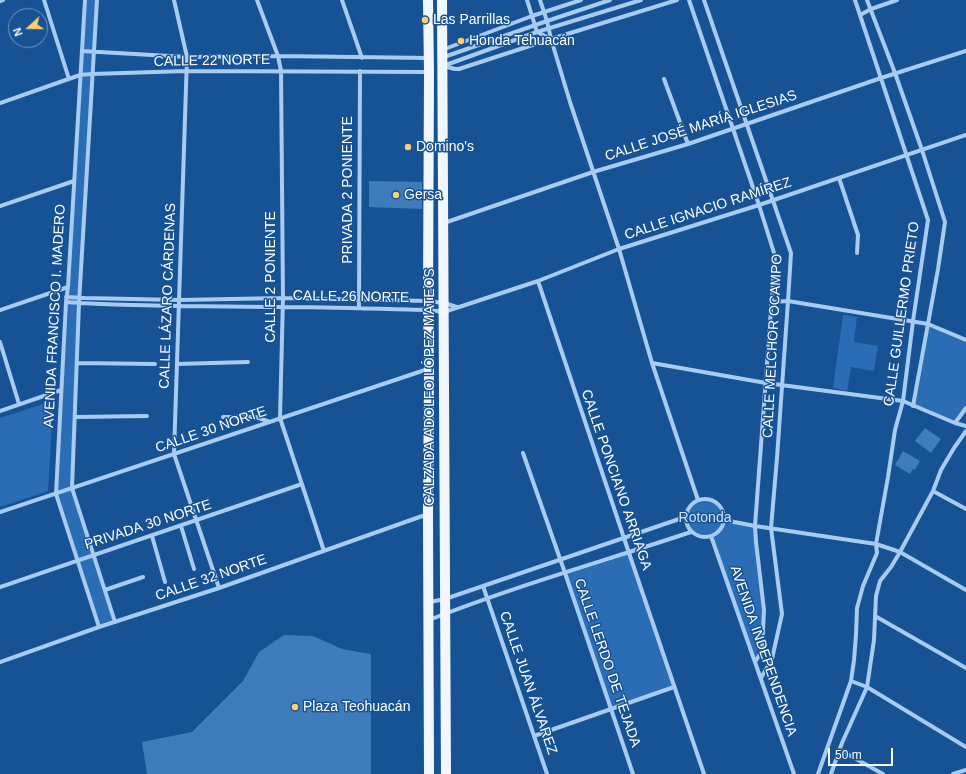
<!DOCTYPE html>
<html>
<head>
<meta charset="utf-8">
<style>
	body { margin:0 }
	#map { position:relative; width:966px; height:774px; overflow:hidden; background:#175295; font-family:Helvetica,sans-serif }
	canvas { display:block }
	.north { position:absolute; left:8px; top:8px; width:40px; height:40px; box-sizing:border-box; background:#175295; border:1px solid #7497bf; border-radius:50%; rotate:249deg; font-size:11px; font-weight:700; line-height:16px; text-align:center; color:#fff }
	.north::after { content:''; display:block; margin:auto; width:14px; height:18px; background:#ffce68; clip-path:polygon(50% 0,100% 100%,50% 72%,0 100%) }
	.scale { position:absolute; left:828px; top:748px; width:65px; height:18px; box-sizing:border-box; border:2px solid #fff; border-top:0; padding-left:5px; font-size:12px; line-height:14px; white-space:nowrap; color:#fff; -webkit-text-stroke:3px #175295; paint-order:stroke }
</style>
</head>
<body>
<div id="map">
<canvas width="966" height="774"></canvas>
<div class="north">N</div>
<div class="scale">50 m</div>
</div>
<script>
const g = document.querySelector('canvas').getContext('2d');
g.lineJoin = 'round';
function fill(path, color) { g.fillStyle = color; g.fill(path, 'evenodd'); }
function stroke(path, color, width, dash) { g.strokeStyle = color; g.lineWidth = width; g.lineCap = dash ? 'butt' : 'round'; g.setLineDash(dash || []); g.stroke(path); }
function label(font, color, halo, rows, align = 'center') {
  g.font = font + ' Helvetica,sans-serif'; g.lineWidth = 3; g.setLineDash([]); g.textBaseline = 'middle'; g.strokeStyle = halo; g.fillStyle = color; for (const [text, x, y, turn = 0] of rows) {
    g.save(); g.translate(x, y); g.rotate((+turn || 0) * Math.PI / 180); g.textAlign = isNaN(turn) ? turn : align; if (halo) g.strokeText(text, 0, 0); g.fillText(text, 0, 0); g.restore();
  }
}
fill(new Path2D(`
	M 85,0 L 97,0 L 78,299 L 72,488 L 115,622 L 99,627 L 56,494 Z
	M 843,315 L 857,317 L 854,342 L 878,346 L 874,371 L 851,367 L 847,391 L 833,388 Z
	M 928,324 L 966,340 L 966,408 L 955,422 L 913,406 Z
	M 53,401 L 48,491 L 0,507 L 0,418 Z
	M 702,500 L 713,501 C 715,504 720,507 721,510 C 723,513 723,519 722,522 C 716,541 687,539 687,518 C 687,515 689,510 691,506 Z
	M 726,521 L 755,526 L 763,612 L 762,634 L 756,658 L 712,537 L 722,529 Z
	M 629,553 L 674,687 L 611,708 L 565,573 Z`), '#2a6db4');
fill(new Path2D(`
	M 369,181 L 422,182 L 422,209 L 369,207 Z
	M 925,428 L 941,439 L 931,453 L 915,441 Z
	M 903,451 L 920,461 L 915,470 L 913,469 L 910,474 L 895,465 Z
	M 284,635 L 313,636 L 342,649 L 371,654 L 371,774 L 147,774 L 142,742 L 192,732 L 243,681 L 259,652 Z`), '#3f7cbc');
stroke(new Path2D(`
	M 44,0 L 69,79
	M 85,0 L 68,287 L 66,302 L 56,494 L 99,627
	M 97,0 L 79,303 L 72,488 L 115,622
	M 174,0 L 187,57 L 174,454 L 219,588
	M 257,0 L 278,56 L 281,71 L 283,298 L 280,418 L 324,551
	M 342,0 L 362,58
	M 527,0 L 537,32 L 551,39
	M 540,0 L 547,21 L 551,39 L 570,102 L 619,249 L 652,363 L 698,500
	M 689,0 L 759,205 L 775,256 L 755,526 L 756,542 L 764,610 L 762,651 L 755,662
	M 704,0 L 791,253 L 788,301 L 777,458 L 771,528 L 782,614 L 772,659 L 761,678
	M 867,0 L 895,73 L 922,150 L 945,222 L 938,269 L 913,406
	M 0,1 L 3,0
	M 860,15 L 871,9 L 897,0
	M 442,50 L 532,16 L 581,0
	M 82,51 L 187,57 L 278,56 L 429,58
	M 444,57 L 547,21 L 610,0
	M 443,66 L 455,69 L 459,69 L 551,39 L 677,0
	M 443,66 L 537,32 L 641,0
	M 664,79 L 688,144
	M 0,103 L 80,75 L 92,74 L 187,71 L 429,72
	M 839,178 L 858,235 L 857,253
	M 0,206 L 74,181
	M 444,223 L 593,172 L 688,144 L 881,78 L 966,51
	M 538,281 L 629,553 L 704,774
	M 66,297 L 85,298 L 179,300 L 283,298 L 428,301 L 444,303 L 457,307
	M 66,302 C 138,307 210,306 282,307 C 331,307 380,309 428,310 L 444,312 L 538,281 L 619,249 L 759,205 L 966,135
	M 772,302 L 788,301 L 928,324 L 966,340
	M 359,308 L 360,71
	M 0,310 L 68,287
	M 0,342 L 19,404
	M 77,363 L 155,364
	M 652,363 L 766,383 L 903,401 L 955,423 L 966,426
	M 177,364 L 248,362
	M 0,411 L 61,390
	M 75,417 L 147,416
	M 223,417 L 256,417 L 270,422
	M 955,423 L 966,408
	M 523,453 L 565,573 L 633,774
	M 933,491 L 966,509
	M686 518a19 19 0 1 1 38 0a19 19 0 1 1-38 0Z
	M 0,512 L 428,369
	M 724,520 L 755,526 L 876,544 L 900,552 L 966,590
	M 181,526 L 194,569
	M 152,536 L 165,582
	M 711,536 L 794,774
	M 483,586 L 547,774
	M 0,587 L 302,484
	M 105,590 L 143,577
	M 430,602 L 445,599 L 685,517
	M 875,616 L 966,668
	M 429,620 C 515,586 604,561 691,532
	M 0,662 L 99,627 L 219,588 L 428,514
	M 851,681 L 867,687 L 966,747
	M 534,736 L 674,687
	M 840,750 L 883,774
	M 818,774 L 851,681 L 854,660 L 856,635 L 857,608 L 863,586 L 877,553 L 876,544 L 888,477 L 895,430 L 903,401 L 913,321 L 928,220 L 855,0
	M 831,774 L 842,743 L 867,687 L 874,640 L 876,596 L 880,581 L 891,567 L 900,552 L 933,491 L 941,470 L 954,448 L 966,431
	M 953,774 L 966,770`), '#a8cbf1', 4);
stroke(new Path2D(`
	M 428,0 L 429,72 L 428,301 L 429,369 L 428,514 L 429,774
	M 442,0 L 446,774`), '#f2f7ff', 10);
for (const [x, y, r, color] of [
	[425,20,4,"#ffce68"],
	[461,41,4,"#ffce68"],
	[408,147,4,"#ffce68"],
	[396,195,4,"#ffce68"],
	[295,707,4,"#ffce68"]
]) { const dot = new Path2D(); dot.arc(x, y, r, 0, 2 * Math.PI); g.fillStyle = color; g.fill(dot); stroke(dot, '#175295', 1.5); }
label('14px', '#fff', '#175295', [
	["Las Parrillas",433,20],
	["Honda Tehuacán",469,41],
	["Domino's",416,147],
	["Gersa",404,195],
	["Plaza Teohuacán",303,707]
], 'left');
label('14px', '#fff', '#175295', [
	["CALLE 22 NORTE",212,61,-1],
	["CALLE JOSÉ MARÍA IGLESIAS",701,126,-18],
	["PRIVADA 2 PONIENTE",348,190,-90],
	["CALLE IGNACIO RAMÍREZ",708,209,-18],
	["CALLE 2 PONIENTE",271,277,-90],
	["CALLE LÁZARO CÁRDENAS",168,296,-88],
	["CALLE 26 NORTE",351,297,1],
	["CALLE GUILLERMO PRIETO",902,314,-82],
	["AVENIDA FRANCISCO I. MADERO",55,316,-87],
	["CALLE MELCHOR OCAMPO",773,346,-87],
	["CALZADA ADOLFO LÓPEZ MATEOS",430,387,-90],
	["CALLE 30 NORTE",211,430,-19],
	["CALLE PONCIANO ARRIAGA",616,480,71],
	["PRIVADA 30 NORTE",148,525,-18],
	["CALLE 32 NORTE",211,578,-19],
	["AVENIDA INDEPENDENCIA",763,651,71],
	["CALLE LERDO DE TEJADA",607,663,71],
	["CALLE JUAN ÁLVAREZ",528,683,71]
]);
label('14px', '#cfe5fc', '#175295', [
	["Rotonda",705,518]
]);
</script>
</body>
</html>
